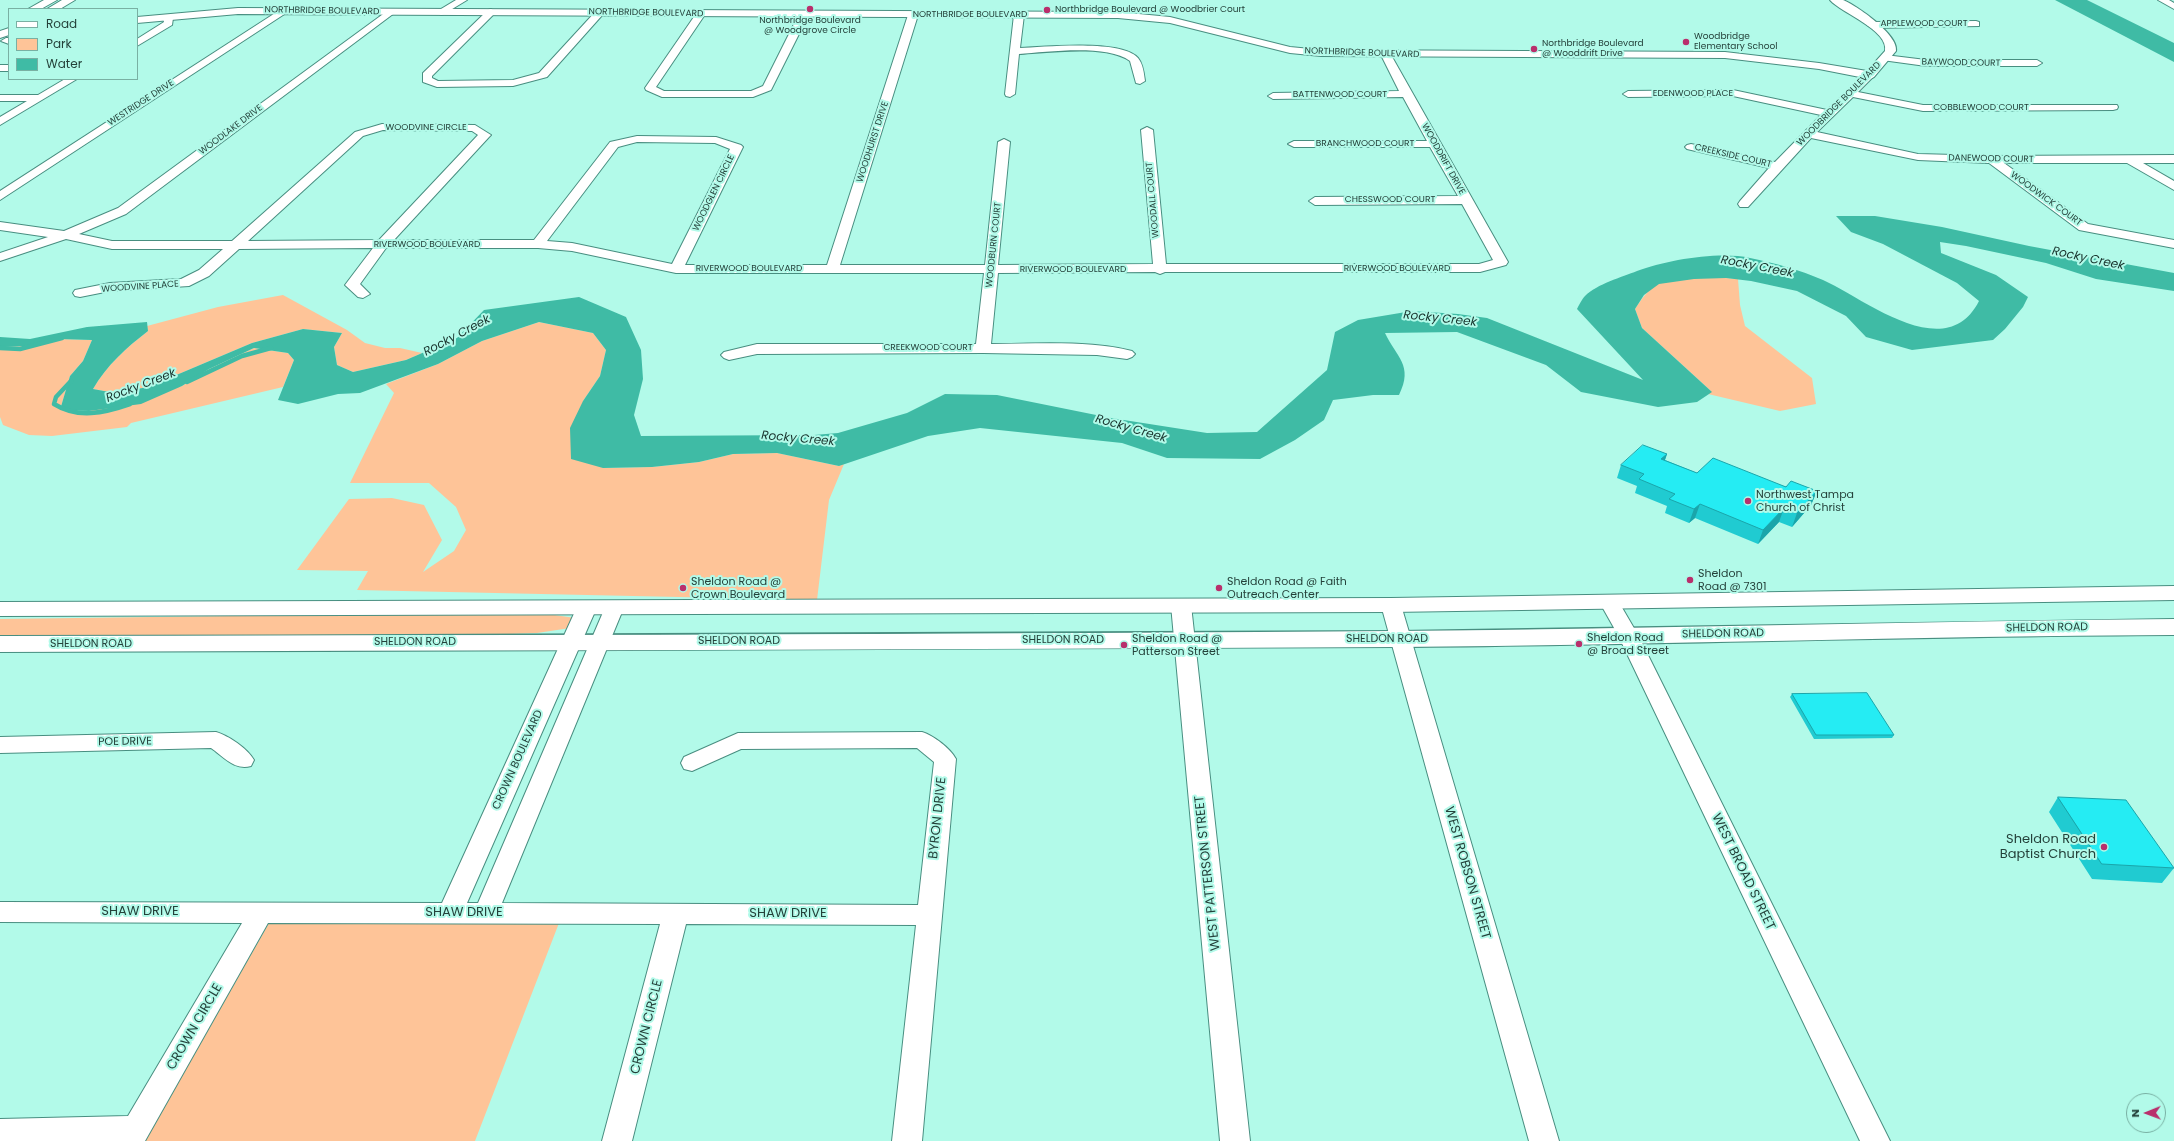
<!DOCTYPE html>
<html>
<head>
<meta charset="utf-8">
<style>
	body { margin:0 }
	#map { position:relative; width:2174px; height:1141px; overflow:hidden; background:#b2fae9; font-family:Poppins,sans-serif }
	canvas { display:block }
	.legend { position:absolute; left:8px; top:8px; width:130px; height:72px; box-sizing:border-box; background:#b2fae9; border:1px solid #79b0a3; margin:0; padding:5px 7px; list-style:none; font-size:12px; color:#24413a }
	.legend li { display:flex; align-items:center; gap:8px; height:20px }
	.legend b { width:20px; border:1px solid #79b0a3 }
	.north { position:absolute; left:2126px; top:1093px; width:40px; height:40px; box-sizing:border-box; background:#b2fae9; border:1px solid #79b0a3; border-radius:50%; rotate:269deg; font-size:11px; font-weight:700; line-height:16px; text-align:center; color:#24413a }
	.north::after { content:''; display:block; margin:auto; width:14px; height:18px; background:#b92f6c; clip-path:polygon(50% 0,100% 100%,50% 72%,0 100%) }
</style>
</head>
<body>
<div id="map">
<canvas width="2174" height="1141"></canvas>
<ul class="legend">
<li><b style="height:5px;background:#fff"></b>Road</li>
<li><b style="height:11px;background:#fec498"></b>Park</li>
<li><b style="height:11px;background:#3fbba5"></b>Water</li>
</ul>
<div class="north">N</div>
</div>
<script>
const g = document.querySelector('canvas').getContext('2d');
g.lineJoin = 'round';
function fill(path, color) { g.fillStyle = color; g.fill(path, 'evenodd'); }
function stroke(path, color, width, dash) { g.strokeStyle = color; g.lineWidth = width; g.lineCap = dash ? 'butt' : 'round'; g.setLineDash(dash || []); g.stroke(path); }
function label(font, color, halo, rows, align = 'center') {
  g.font = font + ' Poppins,sans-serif'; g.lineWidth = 4; g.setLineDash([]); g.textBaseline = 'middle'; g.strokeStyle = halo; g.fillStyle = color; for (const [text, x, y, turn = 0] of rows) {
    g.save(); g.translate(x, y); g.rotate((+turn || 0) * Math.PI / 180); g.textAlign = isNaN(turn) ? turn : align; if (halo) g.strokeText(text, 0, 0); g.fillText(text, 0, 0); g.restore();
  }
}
fill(new Path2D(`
	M 1726,278 L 1738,279 L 1740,305 L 1745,326 L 1812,378 L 1816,404 L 1780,411 L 1708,394 L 1711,391 L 1642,328 L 1635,309 C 1641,300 1647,290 1658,284 C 1671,277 1710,278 1726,278 Z
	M 283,295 L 347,330 L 365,343 L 385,348 L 400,348 L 422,353 L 406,360 L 353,372 L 337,365 L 334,347 L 342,333 L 303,329 L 252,343 L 148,387 L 115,393 L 93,389 C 107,365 126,348 148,331 L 147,326 L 218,307 Z
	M 539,322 L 593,333 L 606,350 L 600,376 L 583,401 L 603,468 L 652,467 L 699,462 L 733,454 L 777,453 L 839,466 L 844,464 L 829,500 L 817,600 L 357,590 L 368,571 L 297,570 L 349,499 L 392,498 L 424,505 L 442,540 L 423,572 L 454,551 L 466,530 L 456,507 L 429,483 L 350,483 L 394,393 L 386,384 L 438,364 L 482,341 Z
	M 58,339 L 92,340 L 83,361 L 70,376 L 60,410 L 88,411 L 182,386 L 209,369 L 254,348 L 288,353 L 294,360 L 283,387 L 131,423 L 127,427 L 52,436 L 29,435 L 3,425 L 0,417 L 0,347 L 25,346 Z
	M 534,612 L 575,618 L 577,627 L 537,633 L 511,634 L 0,641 L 0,619 Z
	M 269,923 L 559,923 L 475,1141 L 145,1141 Z`), '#fec498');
fill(new Path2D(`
	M 2055,0 L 2087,0 L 2174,43 L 2174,62 Z
	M 1836,216 L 1875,216 L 1942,227 L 2029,246 L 2174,273 L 2174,291 L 2096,279 L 2046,263 L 1966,246 L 1940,242 L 1941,253 L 1996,275 L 2028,297 L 2023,307 L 2005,329 L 1993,340 L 1912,350 L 1866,337 L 1846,316 L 1797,291 L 1751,281 L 1726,278 L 1694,279 L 1659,284 L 1644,295 L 1635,309 L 1642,328 L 1712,392 L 1697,402 L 1658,407 L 1581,392 L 1546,365 L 1457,332 L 1385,333 C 1396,357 1414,365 1399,395 L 1373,395 L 1333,400 L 1324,420 L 1295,440 L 1260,459 L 1167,458 L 1122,443 L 980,428 L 928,436 L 839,466 L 777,453 L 733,454 L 699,462 L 652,467 L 603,468 L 571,459 L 570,428 L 583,401 L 600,376 L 606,350 L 593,333 L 539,322 L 482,341 L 438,364 L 360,393 L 338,394 L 298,404 L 278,400 L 294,360 L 288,353 L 254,348 L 209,369 L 182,386 L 141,404 L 89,411 L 60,410 L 70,376 L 83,361 L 92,340 L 58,339 L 25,346 L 0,347 L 0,337 L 30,339 L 87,327 L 147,322 L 148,331 C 126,348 107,365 93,389 L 115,393 L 148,387 L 252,343 L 303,329 L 342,333 L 334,347 L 337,365 L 353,372 L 406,360 L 457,338 L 484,310 L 579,297 L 626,317 L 641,350 L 643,379 L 634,415 L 641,436 L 814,435 L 838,433 L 907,413 L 945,394 L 997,395 L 1111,418 L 1207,433 L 1257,432 L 1327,370 L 1335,332 L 1358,320 L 1412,311 L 1458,314 L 1487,318 L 1643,380 L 1577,309 C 1579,305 1582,299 1585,296 C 1597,284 1622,277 1637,271 C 1667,260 1719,251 1750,258 C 1775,263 1800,270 1823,280 C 1865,299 1946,366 1979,301 L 1957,283 L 1883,244 L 1851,232 Z`), '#3fbba5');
stroke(new Path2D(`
	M 0,348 L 20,349 L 62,338
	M 71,381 L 56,397 L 54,404 C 78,419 104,413 130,404
	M 187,382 L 242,356 L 271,348`), '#3fbba5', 4.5);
const street = new Path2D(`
	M 456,0 L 467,0 L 444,14 L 441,15 L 436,12 Z
	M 2158,0 L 2169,0 L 2174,3 L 2174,9 Z
	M 283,8 L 288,11 L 286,13 L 0,200 L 0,191 Z
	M 390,9 L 395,12 L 393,14 L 126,214 L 79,234 L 112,241 L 232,241 L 355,132 L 382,124 L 475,125 L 491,135 L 489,137 L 394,240 L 534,240 L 610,142 L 637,136 L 716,137 L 741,145 L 743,147 L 685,265 L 827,265 L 908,15 L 913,12 L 918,15 L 840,265 L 985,265 L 998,142 L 1004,139 L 1010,142 L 998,265 L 1153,264 L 1141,130 L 1147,127 L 1153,130 L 1166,264 L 1479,264 L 1493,260 L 1462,204 L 1315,205 L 1309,201 L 1315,197 L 1458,196 L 1430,147 L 1294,147 L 1288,144 L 1294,141 L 1427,141 L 1403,97 L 1273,99 L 1268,96 L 1273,93 L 1399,91 L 1381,55 L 1386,52 L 1391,55 L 1508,262 L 1506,265 L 1480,272 L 1165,272 L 1160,274 L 1155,272 L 998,273 L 991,344 C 1036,344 1089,340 1132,351 L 1135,354 L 1132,357 L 1127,359 L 1097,355 L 983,353 L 757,354 L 729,360 L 724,358 L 721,355 L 724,352 L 757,344 L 976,344 L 984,273 L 676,273 L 572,251 L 538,248 L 386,248 L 360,284 L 370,294 L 363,298 L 358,297 L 345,285 L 373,248 L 239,249 L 209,276 L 189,286 L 110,291 L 80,297 L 75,296 L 73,293 L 75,290 L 110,283 L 181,279 L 199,270 L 223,249 L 112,249 L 66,239 L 0,261 L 0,253 L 48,237 L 0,230 L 0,222 L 64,231 L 118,208 ZM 383,130 L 472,131 L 478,135 L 379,240 L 248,241 L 363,136 ZM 637,142 L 715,143 L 730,149 L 672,264 L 572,243 L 547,241 L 618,147 Z
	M 491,9 L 496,12 L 432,76 L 432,78 L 438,81 L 513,80 L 539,73 L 597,10 L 603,10 L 605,12 L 547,77 L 513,86 L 437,87 L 423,82 L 423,73 L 488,10 Z
	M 701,10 L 706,13 L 656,87 L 664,91 L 751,91 L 763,86 L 799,14 L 804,11 L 809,14 L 771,90 L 753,97 L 662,97 L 646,90 L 645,88 L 698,11 Z
	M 1019,12 L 1024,15 L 1020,48 C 1044,47 1122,39 1138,58 C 1143,64 1144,73 1145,81 L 1140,84 L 1136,83 L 1130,61 C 1107,44 1048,52 1019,54 L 1015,94 L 1010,97 L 1006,96 L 1005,94 L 1014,15 Z
	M 168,15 L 173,18 L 172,25 L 137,46 L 137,39 L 164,22 L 163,18 Z
	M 1976,21 L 1979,22 L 1979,26 L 1872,28 L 1867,25 L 1872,22 Z
	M 6,38 L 9,38 L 9,44 L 1,41 Z
	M 1885,55 L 1926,60 L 2037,60 L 2042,63 L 2037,66 L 1926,66 L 1882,60 L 1882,56 Z
	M 0,65 L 9,65 L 9,71 L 0,71 Z
	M 1870,72 L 1875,75 L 1858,92 L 1923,105 L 2117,105 L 2118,107 L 2117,109 L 2113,110 L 1923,111 L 1853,97 L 1817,132 L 1918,154 L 1992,156 L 2174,155 L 2174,163 L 2143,163 L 2174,181 L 2174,190 L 2127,163 L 2004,163 L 2088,224 L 2174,240 L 2174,248 L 2079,230 L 1989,163 L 1918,160 L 1811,138 L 1748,207 L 1740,207 L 1738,204 L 1740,201 L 1769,168 L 1687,149 L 1685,147 L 1687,145 L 1691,144 L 1775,162 L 1821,115 L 1733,96 L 1628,97 L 1623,94 L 1628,91 L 1733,90 L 1827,110 L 1866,73 Z
	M 65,79 L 77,79 L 0,125 L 0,117 L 27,101 L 0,101 L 0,95 L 38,95 Z
	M 1610,597 L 1617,599 L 1638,635 L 1890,1141 L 1860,1141 L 1618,635 L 1600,603 L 1603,599 Z
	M 1181,599 L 1188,601 L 1191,605 L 1250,1141 L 1220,1141 L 1171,605 L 1174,601 Z
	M 1391,599 L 1398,601 L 1401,605 L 1559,1141 L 1529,1141 L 1381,605 L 1384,601 Z
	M 587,601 L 594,603 L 597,607 L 467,903 L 478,903 L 607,603 L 614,601 L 621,603 L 624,607 L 502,903 L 918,905 L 934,762 L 917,748 L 741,749 L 692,771 L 684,769 L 681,763 L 684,757 L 738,733 L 922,732 C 934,736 950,748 956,759 L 922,1141 L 892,1141 L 916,925 L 686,924 L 632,1141 L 602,1141 L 660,924 L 268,923 L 145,1141 L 0,1141 L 0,1119 L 128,1116 L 242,923 L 0,922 L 0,902 L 442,903 L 577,607 L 580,603 Z
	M 216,732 C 229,736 247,748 254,760 L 251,766 C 235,771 224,757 211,748 L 0,753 L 0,737 Z`);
const secondary = new Path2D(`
	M 44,0 L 57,0 L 41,9 L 28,9 Z
	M 62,0 L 75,0 L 60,9 L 47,9 Z
	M 1830,0 C 1834,0 1839,0 1843,0 C 1856,5 1899,35 1896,51 L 1874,77 L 1870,79 L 1819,69 L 1725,58 L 1321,56 L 1290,53 L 1170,23 L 1118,18 L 238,14 L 137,23 L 137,17 L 238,8 L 1118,12 L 1170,17 L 1290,47 L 1321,50 L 1725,52 L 1819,63 L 1867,71 L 1885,51 C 1889,30 1841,13 1830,0 Z
	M 9,28 L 9,35 L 0,38 L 0,31 Z
	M 2174,586 L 2174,600 L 1391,612 L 0,616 L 0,602 L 1391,598 Z
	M 2174,619 L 2174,635 C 1915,636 1657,645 1398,647 C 932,650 466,650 0,652 L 0,636 C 466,635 932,635 1398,631 C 1657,629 1915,621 2174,619 Z`);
stroke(street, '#488e80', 2);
stroke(secondary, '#488e80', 2);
fill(street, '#fff');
fill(secondary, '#fff');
fill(new Path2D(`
	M 1667,454 L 1665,460 L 1697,473 L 1817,491 L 1811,505 L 1792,527 L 1779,522 L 1758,544 L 1695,518 L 1689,523 L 1665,513 L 1667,506 L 1635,493 L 1637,486 L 1617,478 L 1621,465 Z
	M 1792,694 L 1894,735 L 1892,738 L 1814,739 L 1790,697 Z
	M 2058,797 L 2174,868 L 2162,883 L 2092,879 L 2049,812 Z`), '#20cbd1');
fill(new Path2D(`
	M 1667,454 L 1662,468 L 1661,459 Z
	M 1817,491 L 1811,505 L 1792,527 L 1797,513 Z
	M 1700,504 L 1695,518 L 1689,523 L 1694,509 Z
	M 1784,508 L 1779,522 L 1758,544 L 1763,530 Z`), '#1aa5aa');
const building = new Path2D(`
	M 1643,445 L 1667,454 L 1661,459 L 1697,473 L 1713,458 L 1786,487 L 1791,481 L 1817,491 L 1797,513 L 1784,508 L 1763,530 L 1700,504 L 1694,509 L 1669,499 L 1675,494 L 1639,479 L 1644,474 L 1621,465 Z
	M 1867,693 L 1894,735 L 1816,735 L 1792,694 Z
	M 2058,797 L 2126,800 L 2174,868 L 2102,864 Z`);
fill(building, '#25ecf3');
stroke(building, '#1aa5aa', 1);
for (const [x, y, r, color] of [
	[810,9,4,"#b92f6c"],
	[1047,10,4,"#b92f6c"],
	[1686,42,4,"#b92f6c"],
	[1534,49,4,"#b92f6c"],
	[1748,501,4,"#b92f6c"],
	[1690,580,4,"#b92f6c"],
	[683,588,4,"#b92f6c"],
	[1219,588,4,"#b92f6c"],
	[1579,644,4,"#b92f6c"],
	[1124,645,4,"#b92f6c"],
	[2104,847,4,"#b92f6c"]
]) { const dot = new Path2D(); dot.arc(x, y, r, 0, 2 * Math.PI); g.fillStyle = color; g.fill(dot); stroke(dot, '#b2fae9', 1.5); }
label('9px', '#24413a', '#b2fae9', [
	["Northbridge Boulevard @ Woodbrier Court",1055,10],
	["Northbridge Boulevard",810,21,"center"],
	["@ Woodgrove Circle",810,31,"center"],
	["Woodbridge",1694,37],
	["Elementary School",1694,47],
	["Northbridge Boulevard",1542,44],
	["@ Wooddrift Drive",1542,54]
], 'left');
label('9px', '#24413a', '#b2fae9', [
	["NORTHBRIDGE BOULEVARD",322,11,1],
	["NORTHBRIDGE BOULEVARD",646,13,1],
	["NORTHBRIDGE BOULEVARD",970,15],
	["APPLEWOOD COURT",1924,24],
	["NORTHBRIDGE BOULEVARD",1362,53,2],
	["BAYWOOD COURT",1961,63,1],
	["EDENWOOD PLACE",1693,94],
	["BATTENWOOD COURT",1340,95],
	["WESTRIDGE DRIVE",141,103,-33],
	["WOODBRIDGE BOULEVARD",1839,104,-45],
	["COBBLEWOOD COURT",1981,108],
	["WOODVINE CIRCLE",426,128],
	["WOODLAKE DRIVE",231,130,-37],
	["WOODHURST DRIVE",873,142,-72],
	["BRANCHWOOD COURT",1365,144],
	["CREEKSIDE COURT",1733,156,13],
	["WOODDRIFT DRIVE",1443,159,61],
	["DANEWOOD COURT",1991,159,1],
	["WOODGLEN CIRCLE",714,193,-64],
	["WOODWICK COURT",2046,199,36],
	["WOODALL COURT",1153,200,-95],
	["CHESSWOOD COURT",1390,200],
	["RIVERWOOD BOULEVARD",427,245],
	["WOODBURN COURT",994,245,-84],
	["RIVERWOOD BOULEVARD",749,269],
	["RIVERWOOD BOULEVARD",1397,269],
	["RIVERWOOD BOULEVARD",1073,270],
	["WOODVINE PLACE",140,287,-4],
	["CREEKWOOD COURT",928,348]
]);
label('11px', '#24413a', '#b2fae9', [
	["Northwest Tampa",1756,495],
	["Church of Christ",1756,508],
	["Sheldon",1698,574],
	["Road @ 7301",1698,587],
	["Sheldon Road @",691,582],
	["Crown Boulevard",691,595],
	["Sheldon Road @ Faith",1227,582],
	["Outreach Center",1227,595],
	["Sheldon Road",1587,638],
	["@ Broad Street",1587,651],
	["Sheldon Road @",1132,639],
	["Patterson Street",1132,652]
], 'left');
label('11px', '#24413a', '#b2fae9', [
	["SHELDON ROAD",2047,628,-1],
	["SHELDON ROAD",1723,634,-1],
	["SHELDON ROAD",1387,639],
	["SHELDON ROAD",1063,640],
	["SHELDON ROAD",739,641],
	["SHELDON ROAD",415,642],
	["SHELDON ROAD",91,644],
	["POE DRIVE",125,742,-1],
	["CROWN BOULEVARD",518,760,-66]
]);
label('italic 12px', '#18332d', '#b2fae9', [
	["Rocky Creek",2088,259,12],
	["Rocky Creek",1757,267,11],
	["Rocky Creek",1440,319,6],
	["Rocky Creek",457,336,-28],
	["Rocky Creek",141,386,-21],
	["Rocky Creek",1131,429,16],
	["Rocky Creek",798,439,5]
]);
label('13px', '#24413a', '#b2fae9', [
	["BYRON DRIVE",938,818,-84],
	["WEST BROAD STREET",1743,872,64],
	["WEST PATTERSON STREET",1208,873,-96],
	["WEST ROBSON STREET",1467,873,74],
	["SHAW DRIVE",140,912],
	["SHAW DRIVE",464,913],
	["SHAW DRIVE",788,914],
	["CROWN CIRCLE",195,1027,-60],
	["CROWN CIRCLE",647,1027,-76]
]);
label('13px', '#24413a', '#b2fae9', [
	["Sheldon Road",2096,840],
	["Baptist Church",2096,855]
], 'right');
</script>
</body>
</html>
